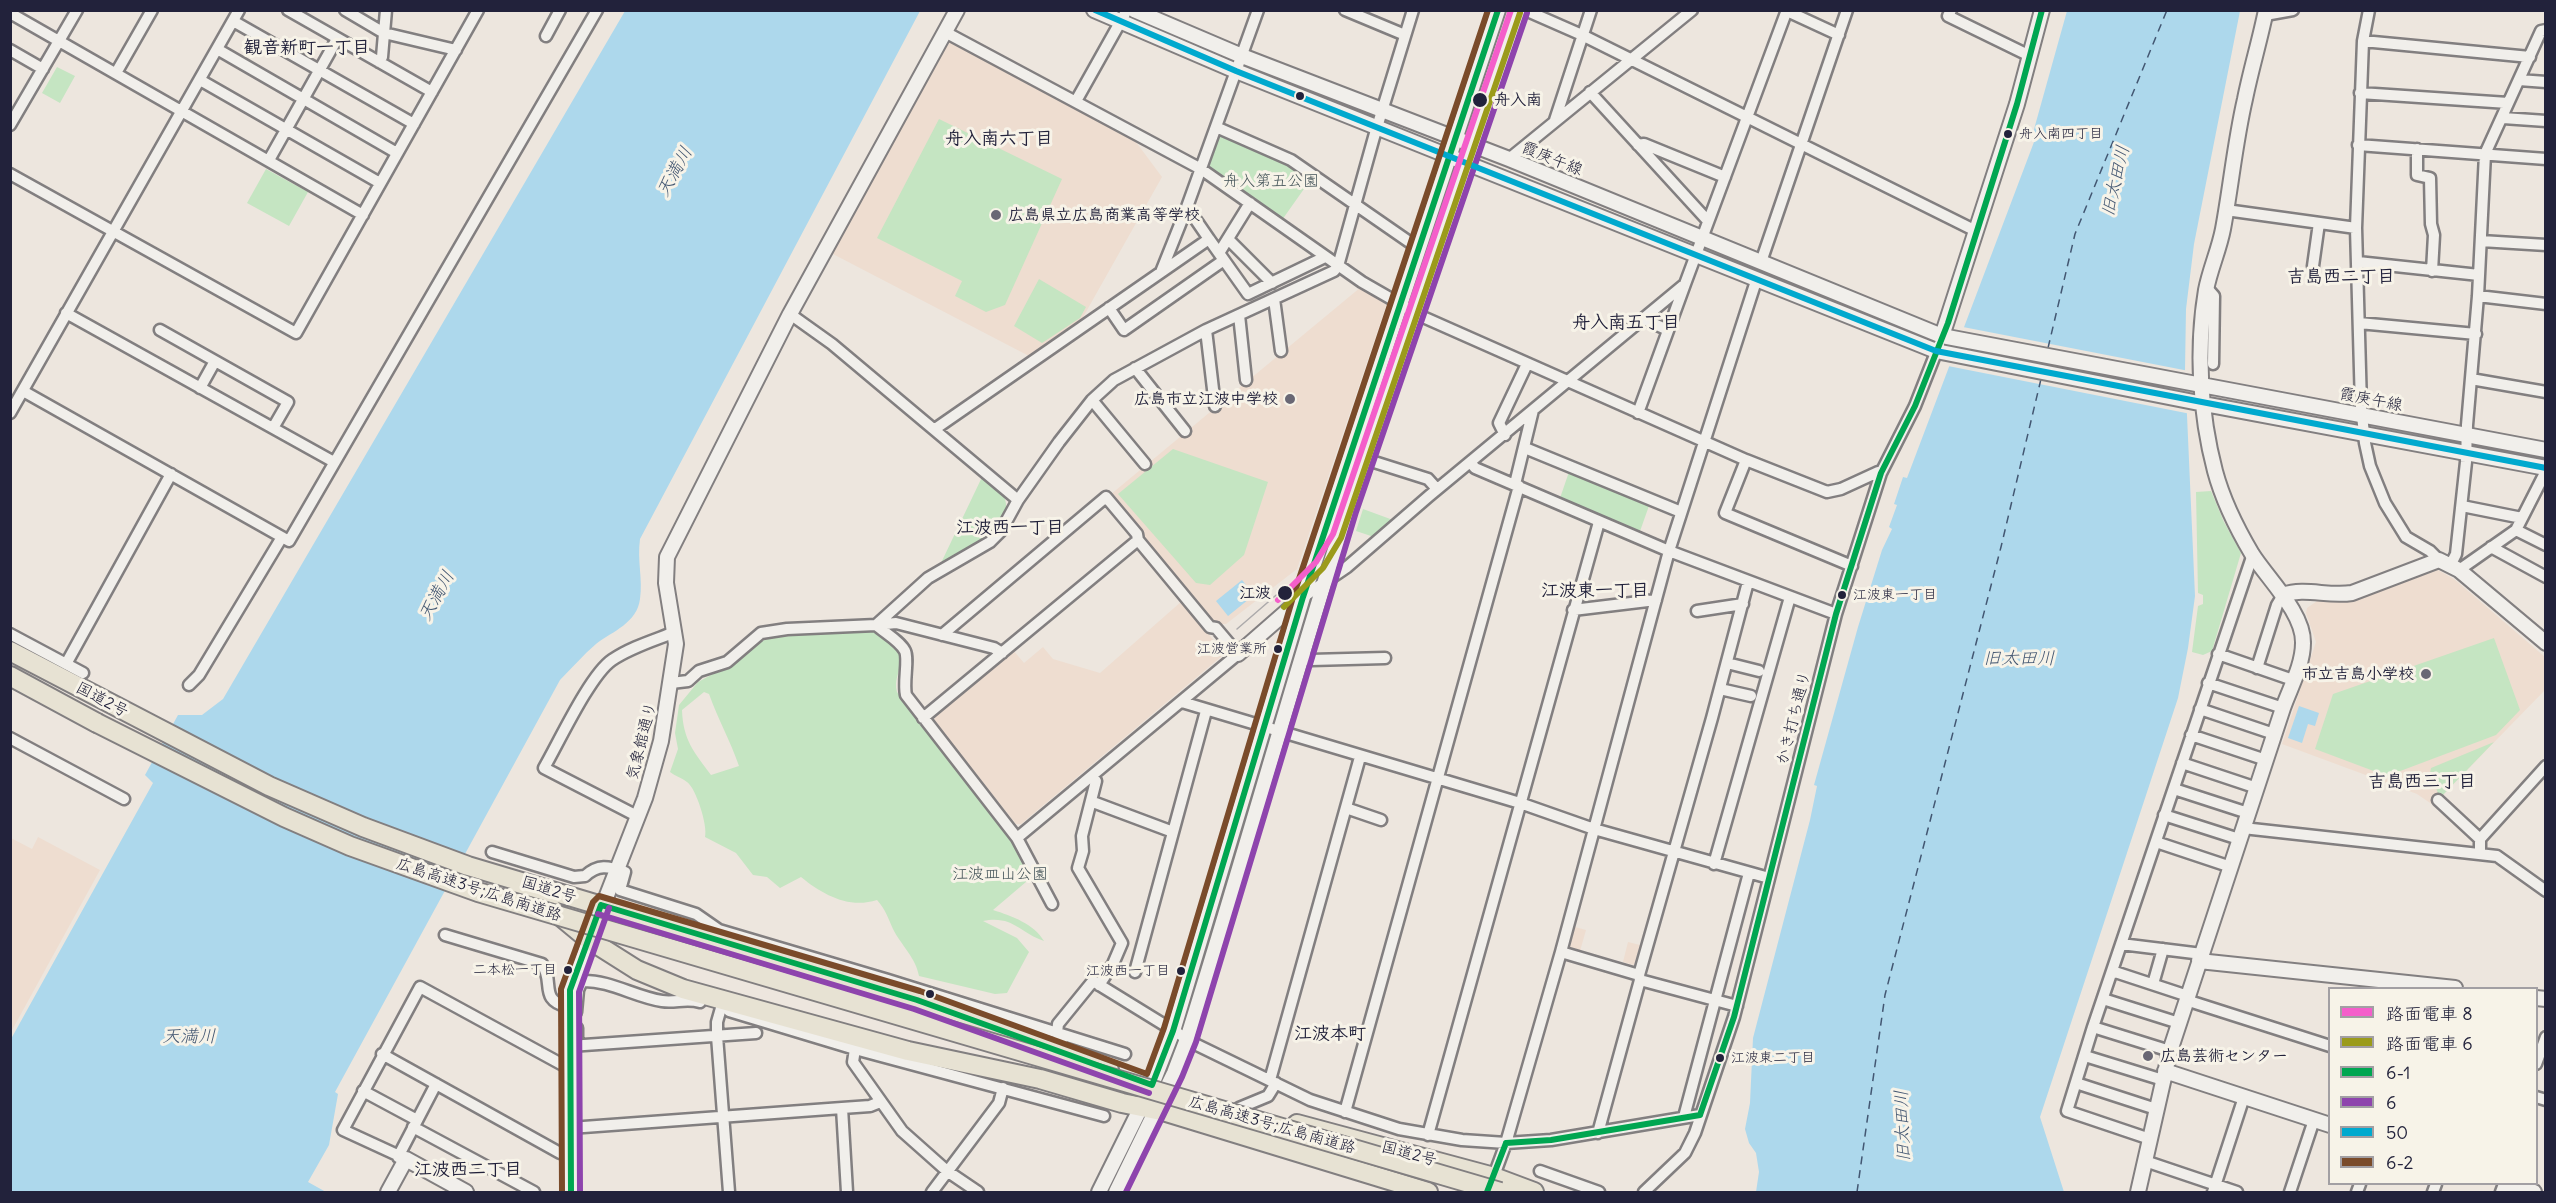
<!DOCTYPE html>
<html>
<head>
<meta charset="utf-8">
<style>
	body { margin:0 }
	#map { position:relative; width:2556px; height:1203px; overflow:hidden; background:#ede6de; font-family:Delius,"Klee One",sans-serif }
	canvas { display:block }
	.frame { position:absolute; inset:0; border:12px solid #22223b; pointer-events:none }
	.legend { position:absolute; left:2328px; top:987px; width:210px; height:198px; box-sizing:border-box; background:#f7f3e8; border:2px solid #a29fa3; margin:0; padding:8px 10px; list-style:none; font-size:18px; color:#22223b }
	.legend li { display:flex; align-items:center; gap:12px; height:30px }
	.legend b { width:30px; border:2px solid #a29fa3 }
</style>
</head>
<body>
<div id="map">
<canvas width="2556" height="1203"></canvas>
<div class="frame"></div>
<ul class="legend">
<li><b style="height:8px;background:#f45eca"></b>路面電車 8</li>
<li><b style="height:8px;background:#9b9b1b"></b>路面電車 6</li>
<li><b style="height:8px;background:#00a651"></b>6-1</li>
<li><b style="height:8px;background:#8e44ad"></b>6</li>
<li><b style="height:8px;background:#00a9ce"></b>50</li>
<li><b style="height:8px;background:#7a4b2a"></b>6-2</li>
</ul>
</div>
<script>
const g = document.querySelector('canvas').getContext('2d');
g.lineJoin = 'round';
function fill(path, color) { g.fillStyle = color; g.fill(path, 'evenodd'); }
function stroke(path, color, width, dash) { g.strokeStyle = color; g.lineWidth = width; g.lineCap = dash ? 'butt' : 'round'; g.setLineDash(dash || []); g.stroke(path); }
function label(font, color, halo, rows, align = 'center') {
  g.font = font + ' Delius,"Klee One",sans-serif'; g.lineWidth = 6; g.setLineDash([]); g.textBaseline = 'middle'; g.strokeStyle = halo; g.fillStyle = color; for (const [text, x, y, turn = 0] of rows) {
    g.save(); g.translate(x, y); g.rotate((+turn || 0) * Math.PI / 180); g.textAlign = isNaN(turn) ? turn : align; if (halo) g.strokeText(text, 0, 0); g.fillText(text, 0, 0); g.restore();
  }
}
fill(new Path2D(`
	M 947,39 L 1133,138 L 1162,177 L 1082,319 L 1029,356 L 831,253 Z
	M 1361,287 L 1387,303 L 1297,569 L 1226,624 L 1215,624 L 1110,495 Z
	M 2438,570 L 2454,579 L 2545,657 L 2545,690 L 2433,805 L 2417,794 L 2282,744 L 2316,642 L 2306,613 L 2307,608 L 2317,601 L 2352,600 Z
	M 1182,601 L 1223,652 L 1222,656 L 1021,824 L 1016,824 L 934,721 L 936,714 L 1013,650 L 1024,663 L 1043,647 L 1053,659 L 1100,673 Z
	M 38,837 L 100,870 L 11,1032 L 11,838 L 32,849 Z
	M 1575,927 L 1586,930 L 1580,951 L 1569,948 Z
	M 1628,942 L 1640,945 L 1634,965 L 1623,962 Z`), '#eeddd0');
fill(new Path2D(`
	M 57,67 L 75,76 L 60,103 L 42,93 Z
	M 939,119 L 1062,179 L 1005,305 L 986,312 L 955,296 L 962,281 L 877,238 Z
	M 1221,133 L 1285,158 L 1311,179 L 1282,220 L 1208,170 L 1207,166 L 1219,134 Z
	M 266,169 L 308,192 L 289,226 L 247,203 Z
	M 1039,279 L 1086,307 L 1080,318 L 1042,343 L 1014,326 Z
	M 1173,449 L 1268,482 L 1244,555 L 1210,585 L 1196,583 L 1118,494 Z
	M 1570,469 L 1650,503 L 1639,534 L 1559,501 Z
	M 983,475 C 990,481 1000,487 1003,494 C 1020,529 964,551 941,563 Z
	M 2211,491 L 2224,522 L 2241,553 L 2212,651 L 2203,655 L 2192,652 L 2198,606 L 2203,604 L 2203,595 L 2198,593 L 2196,492 Z
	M 1363,509 L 1393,520 L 1374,537 L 1356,531 Z
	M 838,630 C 862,630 905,627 900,664 C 899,675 894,680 897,692 L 1008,834 L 1033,876 L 993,910 C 1012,916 1034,924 1044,941 C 1020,933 1013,915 983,921 L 1017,938 L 1029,952 L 1007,993 L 995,994 L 919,976 C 916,958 901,945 893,929 C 888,918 886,910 877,900 C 849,909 823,895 801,877 L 780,888 L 767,877 L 753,875 L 736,853 L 705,837 C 708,826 696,788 687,782 C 682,778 675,776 670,772 L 678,749 L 675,733 L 679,705 L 698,682 L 737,661 L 765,639 ZM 704,692 L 709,694 C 718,719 730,740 739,766 L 711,775 C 694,752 683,740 682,710 Z
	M 2494,638 L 2520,710 L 2496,735 L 2387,776 L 2315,749 L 2333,694 Z
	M 2494,742 L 2440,798 L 2430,773 L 2431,768 Z`), '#c5e5c2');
fill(new Path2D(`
	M 625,11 L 920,11 L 640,539 C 637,561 643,579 640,599 C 637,623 613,631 596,644 C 583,655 572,668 560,680 L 335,1092 L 338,1094 L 329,1145 L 308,1182 L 326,1192 L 11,1192 L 11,1039 L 153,783 L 145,775 L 178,715 L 202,715 L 223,699 Z
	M 2067,11 L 2240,11 L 2194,244 L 2186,309 L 2185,370 L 2195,596 L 2188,648 L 2178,698 L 2040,1117 L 2064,1192 L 1756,1192 L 1759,1172 L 1756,1153 L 1749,1143 L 1745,1129 L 1750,1103 L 1753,1038 L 1810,820 L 1817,786 L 1814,785 L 1858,627 L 1882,550 L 1892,529 L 1889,527 L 1897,505 L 1894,504 L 1903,477 L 1907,478 L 2034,142 L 2031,140 Z
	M 1242,580 L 1254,595 L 1228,616 L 1216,601 Z
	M 2299,706 L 2319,713 L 2315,726 L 2308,724 L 2302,743 L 2288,738 Z`), '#add8ec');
fill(new Path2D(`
	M 1963,327 L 2189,371 L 2191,414 L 1948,366 Z`), '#ede6de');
stroke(new Path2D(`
	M 2048,348 L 2075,234 L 2167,10
	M 1857,1192 L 1885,995 L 2001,547 L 2041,379`), '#435772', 1.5, [8, 6]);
const street = new Path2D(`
	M 288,10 L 432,92
	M 345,10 L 384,33 L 456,50
	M 1345,10 L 1405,35
	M 1525,10 L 1582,35 L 1976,231
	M 1951,10 L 1948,16 L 2030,56
	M 2369,10 L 2363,41 L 2356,228 L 2361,406 L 2365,443 L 2370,466 L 2385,503 L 2406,537 L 2430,551 L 2439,560
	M 1787,11 L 1839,35
	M 10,13 L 363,215
	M 2265,15 L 2293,10
	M 233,21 L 414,124
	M 945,32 L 1201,169 L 1362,282 L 1423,317 L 1746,460 L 1827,492 L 1841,489 L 1878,472 L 1881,473
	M 546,36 L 560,10
	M 2363,41 L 2530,57
	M 217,49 L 397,153
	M 10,50 L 43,69
	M 379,62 L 382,57 L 386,10
	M 116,73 L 152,10
	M 200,80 L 380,183
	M 2519,80 L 2546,82
	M 1590,92 L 1708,221
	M 2360,93 L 2508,103
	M 1076,101 L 1127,10
	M 2503,118 L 2546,121
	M 1555,120 L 1591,10
	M 10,125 L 77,10
	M 1216,127 L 1291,160 L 1418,248
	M 1638,145 L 1644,144 L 1725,177
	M 2358,145 L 2546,159
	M 2417,149 L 2417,175 L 2430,178 L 2431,224 L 2434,235 L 2432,271
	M 1509,159 L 1692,10
	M 269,160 L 337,39
	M 10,174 L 296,333 L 478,10
	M 2226,210 L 2356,228
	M 1209,239 L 1187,207 L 1258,10
	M 1228,239 L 1272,283
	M 2481,241 L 2546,245
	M 1219,253 L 1250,203
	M 1761,262 L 1847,10
	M 2358,262 L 2479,275
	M 2313,266 L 2319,223
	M 1161,272 L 1187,207
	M 2207,288 L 2214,296 L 2213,364
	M 2478,296 L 2546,304
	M 1274,299 L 1281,351
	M 1109,308 L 1124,330 L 1224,260
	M 66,313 L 334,462
	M 790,314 L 832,344 L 1018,500
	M 1239,315 L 1246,380
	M 1643,319 L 1668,330
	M 2359,323 L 2476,334
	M 160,330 L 288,402 L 273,428
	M 1206,330 L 1215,406
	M 1135,368 L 1185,431
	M 2471,379 L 2546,392
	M 200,388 L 215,361
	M 23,391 L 289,541 L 597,10
	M 1092,400 L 1145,464
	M 10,413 L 239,10
	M 1638,413 L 1685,284
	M 935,429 L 1209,239 L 1248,294 L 1325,257
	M 1505,435 L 1499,423 L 1527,364
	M 1525,448 L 1681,512
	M 1349,454 L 1428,479 L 1437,489
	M 1746,460 L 1725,513 L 1852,566
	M 1471,463 L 1475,468 L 1669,551 L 1836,614
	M 1515,484 L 1533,410
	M 2462,506 L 2522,518
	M 2516,530 L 2546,545
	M 2491,547 L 2546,577
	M 2451,564 L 2456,554 L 2466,462 L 2467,425 L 2478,296 L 2485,154 L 2541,31 L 2546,30
	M 2459,570 L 2516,530 L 2546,471
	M 1303,597 L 1347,567 L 1429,496 L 1685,284 L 1787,10
	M 1573,610 L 1656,600
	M 1697,611 L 1743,604
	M 876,625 L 928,578 L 990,542 L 1001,531 L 1018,500 L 1059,442 L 1092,400 L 1114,380 L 1206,330 L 1334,271 L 1338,266 L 1374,137 L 1413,10
	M 876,625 L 896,623 L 994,648 L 1002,653
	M 10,634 L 83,673
	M 942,635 L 1106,497 L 1137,534 L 1138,540 L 1210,627 L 1216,628 L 1238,654 L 1017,838
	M 2218,654 L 2293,680
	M 1302,659 L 1311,660 L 1385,658
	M 1727,663 L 1759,671
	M 66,664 L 171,474
	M 2257,668 L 2277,605 L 2283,595
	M 671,683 L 688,681 L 699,671 L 727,662 L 761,633 L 787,629 L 876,625 C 885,633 900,641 905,651 C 909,659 903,682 906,695 L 1017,838 L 1052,904
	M 2208,683 L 2283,708
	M 189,685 L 199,675 L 282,537
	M 1720,689 L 1751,696
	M 1182,702 L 1520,803 L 1594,829 L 1769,878
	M 2200,709 L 2274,734
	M 923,718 L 1138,540
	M 2191,735 L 2266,760
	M 10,738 L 124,799
	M 2182,763 L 2257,788
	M 1092,776 L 1096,781 L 1082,836 L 1083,851 L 1078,868 L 1122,943 L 1113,964 L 1099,985
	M 2174,789 L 2248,813
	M 2438,800 L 2480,839
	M 1093,802 L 1173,832
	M 1346,808 L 1381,820
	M 2164,815 L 2239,839
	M 637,816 L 544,768 C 559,742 590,675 612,660 C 631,647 655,640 675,632
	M 2243,828 L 2497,856 L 2546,891
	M 2156,842 L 2231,867
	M 492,852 L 574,877 L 585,876 C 598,864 608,866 625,872 L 620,890 L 696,914 L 719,930 L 888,980 L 1125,1054
	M 2480,853 L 2480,839 L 2546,766
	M 1714,864 L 1790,597
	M 445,935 L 542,964 C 555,982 538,1000 568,1007
	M 2121,944 L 2202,954
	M 1561,952 L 1639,975
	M 2112,971 L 2188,996
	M 1135,972 L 1206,711
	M 1640,980 L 1737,1006
	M 2153,984 L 2163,949
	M 2103,999 L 2179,1023
	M 2186,1000 L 2330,1046
	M 723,1001 L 717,1022 L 717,1036 L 729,1192
	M 729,1011 L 855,1049 L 1104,1116
	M 576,1012 L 578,990 L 582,981 C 610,980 635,997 662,1001 C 675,1003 687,998 700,1002
	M 2093,1027 L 2170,1051
	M 577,1028 L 577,1046
	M 570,1046 L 756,1033
	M 855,1049 L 853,1062 L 902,1131 L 947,1171 L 978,1192
	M 382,1054 L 560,1153 L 570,1154
	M 1067,1054 L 1057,1033 L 1058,1024 L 1093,981 L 1197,1045 L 1310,1100 L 1399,1129 L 1462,1140 L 1506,1143 L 1551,1140 L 1700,1115
	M 2085,1056 L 2163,1080
	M 2536,1064 L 2546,1037
	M 1270,1080 L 1360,757
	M 2076,1083 L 2156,1109
	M 363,1091 L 417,1120
	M 2536,1097 L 2546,1100
	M 842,1108 L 847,1192
	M 1239,1108 L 1268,1096 L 1276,1083
	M 1345,1112 L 1519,486
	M 1684,1117 L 1749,873
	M 413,1127 L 534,1192
	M 570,1128 L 842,1108 L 870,1106 L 880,1102
	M 1598,1133 L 1640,980 L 1639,975 L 1712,718 L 1748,582
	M 1428,1135 L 1599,522
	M 2150,1139 L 2067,1111 L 2093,1027 L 2253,554
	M 398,1157 L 436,1084
	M 406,1159 L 343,1130 L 420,987 L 563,1065 L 570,1065
	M 2145,1161 L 2237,1192
	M 1540,1171 L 1599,1192
	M 1492,1181 L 1506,1143 L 1561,952 L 1669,551 L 1757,278
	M 932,1192 L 999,1103 L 1003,1088
	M 1644,1192 L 1685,1153 L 1695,1133 L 1734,1017 L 1836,614 L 1881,473 L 1915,406 L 1939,345
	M 2213,1192 L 2244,1097
	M 2290,1192 L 2314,1120
	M 2357,1192 L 2360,1184
	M 2433,1192 L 2436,1184
	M 2501,1192 L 2504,1184`);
const secondary = new Path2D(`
	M 1094,10 L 1236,71 L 1936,351 L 2204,404 L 2546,468
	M 1134,10 L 1242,56 L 1509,159 L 1942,336 L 2546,450
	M 1942,336 L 2017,104 L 2042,10
	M 2283,595 C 2305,587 2328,597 2352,593 L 2439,560 L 2459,570 L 2546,643
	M 1238,654 L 1302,598
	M 2199,961 L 2455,988
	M 2536,998 L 2546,999
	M 2165,1071 L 2330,1125
	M 2507,1184 L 2534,1192
	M 388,1192 L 406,1159 L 466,1192
	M 571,1192 L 570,990 L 645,798 L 661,741 L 676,644 L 666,583 L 667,557 L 790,314 L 957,10
	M 1099,1192 L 1152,1085 L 1173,1031 L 1303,597 L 1498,10
	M 1116,1192 L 1174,1073 L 1187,1039 C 1235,887 1278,733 1325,581 C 1385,389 1455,201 1518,10
	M 2138,1192 L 2170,1051 L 2283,708 C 2290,688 2303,665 2303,643 C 2304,613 2267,578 2252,554 C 2236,527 2223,501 2215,471 C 2200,414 2196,349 2206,290 C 2210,269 2219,250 2223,229 C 2231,186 2235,142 2245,99 C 2251,69 2260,40 2266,10`);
const highway = new Path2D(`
	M 10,651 L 269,786 L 363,827 L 468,866 L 917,1000 L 1109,1070
	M 10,676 L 97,723
	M 519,888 L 547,905 L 588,939 L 637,970 L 683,989 L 908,1051 L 1040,1079 L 1122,1103 L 1166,1112 L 1428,1192
	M 1297,1124 L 1494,1177 L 1534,1192`);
stroke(street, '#827f80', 15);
stroke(secondary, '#827f80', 18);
stroke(highway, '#827f80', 22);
stroke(street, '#f1efeb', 10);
stroke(secondary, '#f1efeb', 14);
stroke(highway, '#e7e2d3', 18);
stroke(new Path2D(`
	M 1237,629 L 1282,590`), '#acaaab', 1.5);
const highwayBridge = new Path2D(`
	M 97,723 L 284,817 L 350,846 L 478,892 L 1500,1192`);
stroke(highwayBridge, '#827f80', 22, []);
stroke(highwayBridge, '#e7e2d3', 18);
stroke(new Path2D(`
	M 601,905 L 917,1000 L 1152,1085
	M 1152,1085 L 1173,1031 L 1303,597 L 1498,10
	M 1700,1115 L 1734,1017 L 1836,614 L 1881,473 L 1915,406 L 1948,323 L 2017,104 L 2042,10
	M 1506,1143 L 1551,1140 L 1700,1115
	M 571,1192 L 570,990 L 601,905
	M 1487,1192 L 1506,1143`), '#00a651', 6);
stroke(new Path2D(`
	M 598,914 L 914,1009 L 1149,1093
	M 580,1192 L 579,992 L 609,908
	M 1126,1192 L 1182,1077 L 1196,1042 L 1356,512 L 1527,13`), '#8e44ad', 6);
stroke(new Path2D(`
	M 1095,10 L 1236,71 L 1936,351 L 2546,468`), '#00a9ce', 6);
stroke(new Path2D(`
	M 562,1192 L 561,989 L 593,902 L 599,896 L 920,991 L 1147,1074 L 1164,1028 L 1294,594 L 1488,10`), '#7a4b2a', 6);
stroke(new Path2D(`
	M 1278,600 L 1316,562 L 1333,534 L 1511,10`), '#f45eca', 6);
stroke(new Path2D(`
	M 1284,607 L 1323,568 L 1341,538 L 1520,13`), '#9b9b1b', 6);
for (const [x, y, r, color] of [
	[1300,96,5,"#22223b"],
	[1480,100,8,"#22223b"],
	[2008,134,5,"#22223b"],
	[996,215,6,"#696774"],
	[1290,399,6,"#696774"],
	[1285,593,8,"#22223b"],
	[1842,595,5,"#22223b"],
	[1278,649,5,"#22223b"],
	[2426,674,6,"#696774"],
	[568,970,5,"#22223b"],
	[1181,971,5,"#22223b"],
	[930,994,5,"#22223b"],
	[2148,1056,6,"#696774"],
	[1720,1058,5,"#22223b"]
]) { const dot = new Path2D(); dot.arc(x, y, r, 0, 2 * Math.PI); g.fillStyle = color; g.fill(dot); stroke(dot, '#f7f3e8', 2); }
label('14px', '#22223b', '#f7f3e8', [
	["舟入南四丁目",2019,134],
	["江波東一丁目",1853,595],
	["江波営業所",1267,649,"right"],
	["二本松一丁目",557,970,"right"],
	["江波西一丁目",1170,971,"right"],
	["江波東二丁目",1731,1058]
], 'left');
label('bold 16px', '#22223b', '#f7f3e8', [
	["舟入南",1494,100],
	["江波",1271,593,"right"]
], 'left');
label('16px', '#22223b', '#f7f3e8', [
	["霞庚午線",1552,159,22],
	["霞庚午線",2371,400,11],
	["国道2号",102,700,28],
	["かき打ち通り",1794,718,-76],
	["気象館通り",642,741,-76],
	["広島高速3号;広島南道路",479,890,18],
	["国道2号",549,890,17],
	["広島高速3号;広島南道路",1272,1125,16],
	["国道2号",1409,1154,15]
]);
label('16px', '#425257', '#f7f3e8', [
	["舟入第五公園",1271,181],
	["江波皿山公園",1000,874]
]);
label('bold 16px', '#22223b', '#f7f3e8', [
	["広島県立広島商業高等学校",1008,215],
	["広島市立江波中学校",1278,399,"right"],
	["市立吉島小学校",2414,674,"right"],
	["広島芸術センター",2160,1056]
], 'left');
label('bold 18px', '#22223b', '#f7f3e8', [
	["観音新町一丁目",307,48],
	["舟入南六丁目",999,139],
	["吉島西二丁目",2341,277],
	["舟入南五丁目",1626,323],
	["江波西一丁目",1010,528],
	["江波東一丁目",1595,591],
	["吉島西三丁目",2422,782],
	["江波本町",1330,1034],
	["江波西二丁目",468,1170]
]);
label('italic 18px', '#435772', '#f7f3e8', [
	["天満川",675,172,-61],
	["旧太田川",2116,181,-77],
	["天満川",437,596,-61],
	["旧太田川",2019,659],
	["天満川",189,1037],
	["旧太田川",1903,1126,-92]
]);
</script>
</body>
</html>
